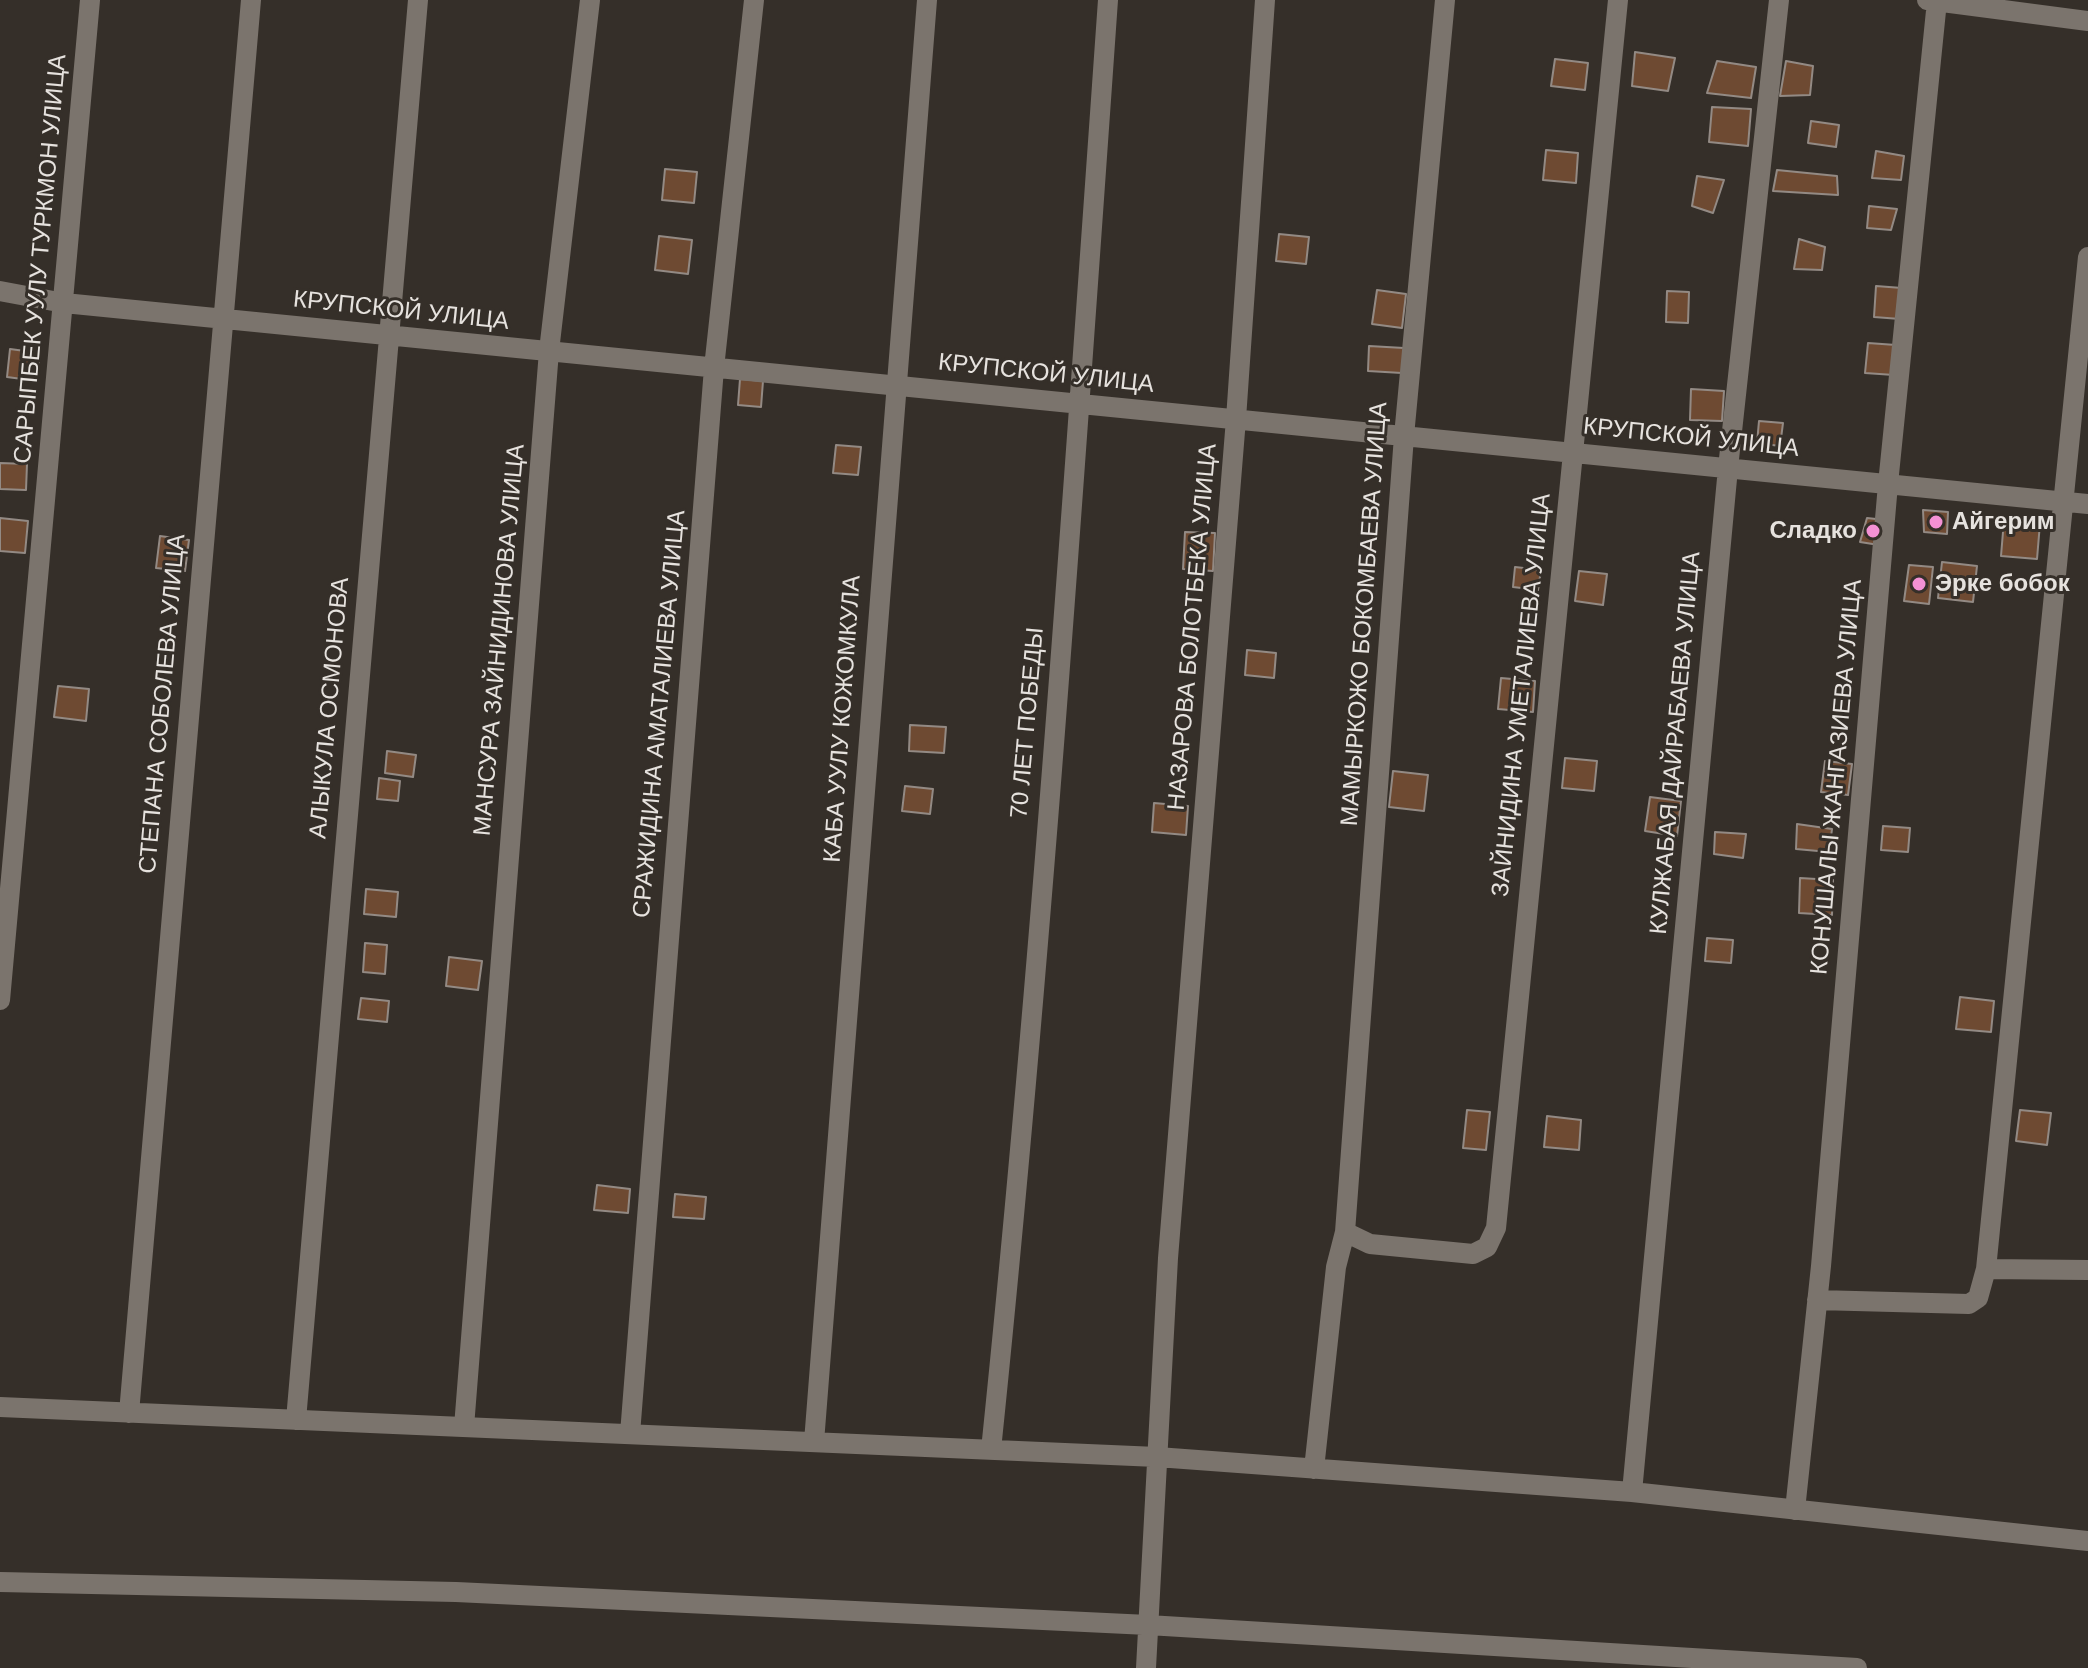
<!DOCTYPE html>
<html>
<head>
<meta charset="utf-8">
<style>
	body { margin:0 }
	canvas { display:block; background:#352f29 }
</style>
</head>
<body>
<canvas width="2088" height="1668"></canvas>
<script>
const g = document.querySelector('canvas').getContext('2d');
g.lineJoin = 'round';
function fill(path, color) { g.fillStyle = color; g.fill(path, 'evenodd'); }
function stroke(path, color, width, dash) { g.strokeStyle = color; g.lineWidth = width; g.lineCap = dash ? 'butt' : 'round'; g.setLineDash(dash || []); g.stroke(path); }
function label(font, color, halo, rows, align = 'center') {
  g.font = font + ' Helvetica,sans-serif'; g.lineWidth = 6; g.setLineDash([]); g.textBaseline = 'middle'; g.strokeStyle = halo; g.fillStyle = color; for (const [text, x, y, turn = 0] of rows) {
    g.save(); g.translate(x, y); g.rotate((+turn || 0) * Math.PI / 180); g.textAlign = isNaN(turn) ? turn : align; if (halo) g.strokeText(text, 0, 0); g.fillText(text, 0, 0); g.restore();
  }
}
const building = new Path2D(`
	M 1635,52 L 1675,58 L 1668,91 L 1632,86 Z
	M 1555,59 L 1588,63 L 1585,90 L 1551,86 Z
	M 1717,61 L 1756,67 L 1751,98 L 1707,93 Z
	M 1786,61 L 1813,66 L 1810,95 L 1780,96 Z
	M 1712,107 L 1751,109 L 1748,146 L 1709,142 Z
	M 1811,121 L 1839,125 L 1836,147 L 1808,143 Z
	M 1546,150 L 1578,153 L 1576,183 L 1543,180 Z
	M 1876,151 L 1904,156 L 1901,180 L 1872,178 Z
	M 665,169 L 697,172 L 694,203 L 662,200 Z
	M 1777,170 L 1837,176 L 1838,195 L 1773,191 Z
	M 1697,176 L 1724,180 L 1713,213 L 1692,206 Z
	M 1869,206 L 1897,209 L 1891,230 L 1867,228 Z
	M 1279,234 L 1309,237 L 1306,264 L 1276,261 Z
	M 659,236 L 692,240 L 688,274 L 655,270 Z
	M 1799,239 L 1825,247 L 1822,270 L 1794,269 Z
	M 1876,286 L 1902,288 L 1900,319 L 1874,317 Z
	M 1377,290 L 1406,294 L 1402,328 L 1372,324 Z
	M 1667,291 L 1689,292 L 1688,323 L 1666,322 Z
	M 1868,343 L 1896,345 L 1894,375 L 1865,373 Z
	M 1369,346 L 1404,348 L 1402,373 L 1368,371 Z
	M 10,349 L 40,353 L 37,381 L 7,377 Z
	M 740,379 L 763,381 L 761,407 L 738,405 Z
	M 1691,389 L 1724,391 L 1722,421 L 1690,420 Z
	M 1759,421 L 1783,423 L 1780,446 L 1757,443 Z
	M 836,445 L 861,447 L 858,475 L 833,473 Z
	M 0,463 L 27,464 L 26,490 L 0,489 Z
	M 1923,510 L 1948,512 L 1947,534 L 1924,532 Z
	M 0,518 L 28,521 L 25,553 L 0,551 Z
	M 1867,518 L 1885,520 L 1879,545 L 1860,542 Z
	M 2004,520 L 2040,523 L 2037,559 L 2001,556 Z
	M 1185,532 L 1215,533 L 1213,571 L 1183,569 Z
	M 160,536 L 189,540 L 185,571 L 156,568 Z
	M 1942,562 L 1977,566 L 1973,602 L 1938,598 Z
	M 1909,565 L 1933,567 L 1929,604 L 1904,601 Z
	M 1515,567 L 1541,570 L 1538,590 L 1513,587 Z
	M 1579,571 L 1607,574 L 1603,605 L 1575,601 Z
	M 1247,650 L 1276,653 L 1274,678 L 1245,675 Z
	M 1501,678 L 1535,681 L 1533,712 L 1498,709 Z
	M 58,686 L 89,689 L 86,721 L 54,717 Z
	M 910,725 L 946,727 L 944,753 L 909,751 Z
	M 387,751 L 416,755 L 413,777 L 385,773 Z
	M 1565,758 L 1597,761 L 1594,791 L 1562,788 Z
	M 1825,761 L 1852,764 L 1848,795 L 1821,792 Z
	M 1393,771 L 1428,775 L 1424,811 L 1389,807 Z
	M 379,778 L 400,781 L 398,801 L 377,799 Z
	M 905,786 L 933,789 L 930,814 L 902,811 Z
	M 1650,797 L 1681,801 L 1677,836 L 1645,831 Z
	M 1154,803 L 1188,806 L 1186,835 L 1152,832 Z
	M 1797,824 L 1832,829 L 1829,852 L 1796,849 Z
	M 1883,826 L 1910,828 L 1908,852 L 1881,850 Z
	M 1715,832 L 1746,834 L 1743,858 L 1714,854 Z
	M 1800,878 L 1833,880 L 1832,915 L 1799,913 Z
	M 366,889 L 398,892 L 396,917 L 364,914 Z
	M 1707,938 L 1733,940 L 1731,963 L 1705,961 Z
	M 365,943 L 387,945 L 385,974 L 363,972 Z
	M 449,957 L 482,961 L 478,990 L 446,986 Z
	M 1960,997 L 1994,1001 L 1991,1032 L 1956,1029 Z
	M 361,998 L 389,1001 L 387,1022 L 358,1019 Z
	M 1467,1110 L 1490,1112 L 1486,1150 L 1463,1148 Z
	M 2020,1110 L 2051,1113 L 2047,1145 L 2016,1141 Z
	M 1547,1116 L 1581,1120 L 1579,1150 L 1544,1147 Z
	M 597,1185 L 630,1189 L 628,1213 L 594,1210 Z
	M 675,1194 L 706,1197 L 704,1219 L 673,1217 Z`);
fill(building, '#6e4a32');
stroke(building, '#938a84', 2);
stroke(new Path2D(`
	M 1927,0 L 2088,21
	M 0,291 L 64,303 L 2088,504
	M 0,1000 L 90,0
	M 1345,1232 L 1370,1244 L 1473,1254 L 1487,1247 L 1496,1228 L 1618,0
	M 1986,1269 L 2088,1270
	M 1817,1300 L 1969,1304 L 1978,1298 L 1986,1269 L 2088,257
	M 0,1407 L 1157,1457 L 1632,1492 L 2088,1541
	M 129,1413 L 251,0
	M 296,1420 L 418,0
	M 464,1427 L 549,351 L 590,0
	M 630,1434 L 714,368 L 754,0
	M 814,1442 L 927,0
	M 991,1450 C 1041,967 1074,483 1108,0
	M 1314,1469 L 1336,1267 L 1345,1232 L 1404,436 L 1445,0
	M 1632,1492 L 1728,468 L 1779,0
	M 1795,1510 L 1821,1266 L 1888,484 L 1937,1
	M 0,1582 L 456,1592 L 1148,1625 L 1857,1668
	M 1146,1668 L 1168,1258 L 1236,419 L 1265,0`), '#7b746d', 20);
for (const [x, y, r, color] of [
	[1936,522,8,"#f491d4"],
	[1873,531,8,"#f491d4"],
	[1919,584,8,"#f491d4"]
]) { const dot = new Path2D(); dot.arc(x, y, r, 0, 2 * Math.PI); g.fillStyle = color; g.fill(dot); stroke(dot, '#352f29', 3); }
label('24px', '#e6e2de', '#352f29', [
	["САРЫПБЕК УУЛУ ТУРКМОН УЛИЦА",41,259,-85],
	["КРУПСКОЙ УЛИЦА",401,311,6],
	["КРУПСКОЙ УЛИЦА",1046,374,6],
	["КРУПСКОЙ УЛИЦА",1691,438,6],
	["МАМЫРКОЖО БОКОМБАЕВА УЛИЦА",1365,614,-86],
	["НАЗАРОВА БОЛОТБЕКА УЛИЦА",1193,627,-85],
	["МАНСУРА ЗАЙНИДИНОВА УЛИЦА",500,640,-85],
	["ЗАЙНИДИНА УМЕТАЛИЕВА УЛИЦА",1522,695,-84],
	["СТЕПАНА СОБОЛЕВА УЛИЦА",163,704,-85],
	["АЛЫКУЛА ОСМОНОВА",330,708,-85],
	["СРАЖИДИНА АМАТАЛИЕВА УЛИЦА",660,714,-85],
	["КАБА УУЛУ КОЖОМКУЛА",843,719,-86],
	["70 ЛЕТ ПОБЕДЫ",1028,723,-85],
	["КУЛЖАБАЯ ДАЙРАБАЕВА УЛИЦА",1676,743,-85],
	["КОНУШАЛЫ ЖАНГАЗИЕВА УЛИЦА",1837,777,-85]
]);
label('bold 24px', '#e6e2de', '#352f29', [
	["Айгерим",1952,522],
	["Сладко",1857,531,"right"],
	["Эрке бобок",1935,584]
], 'left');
</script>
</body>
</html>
